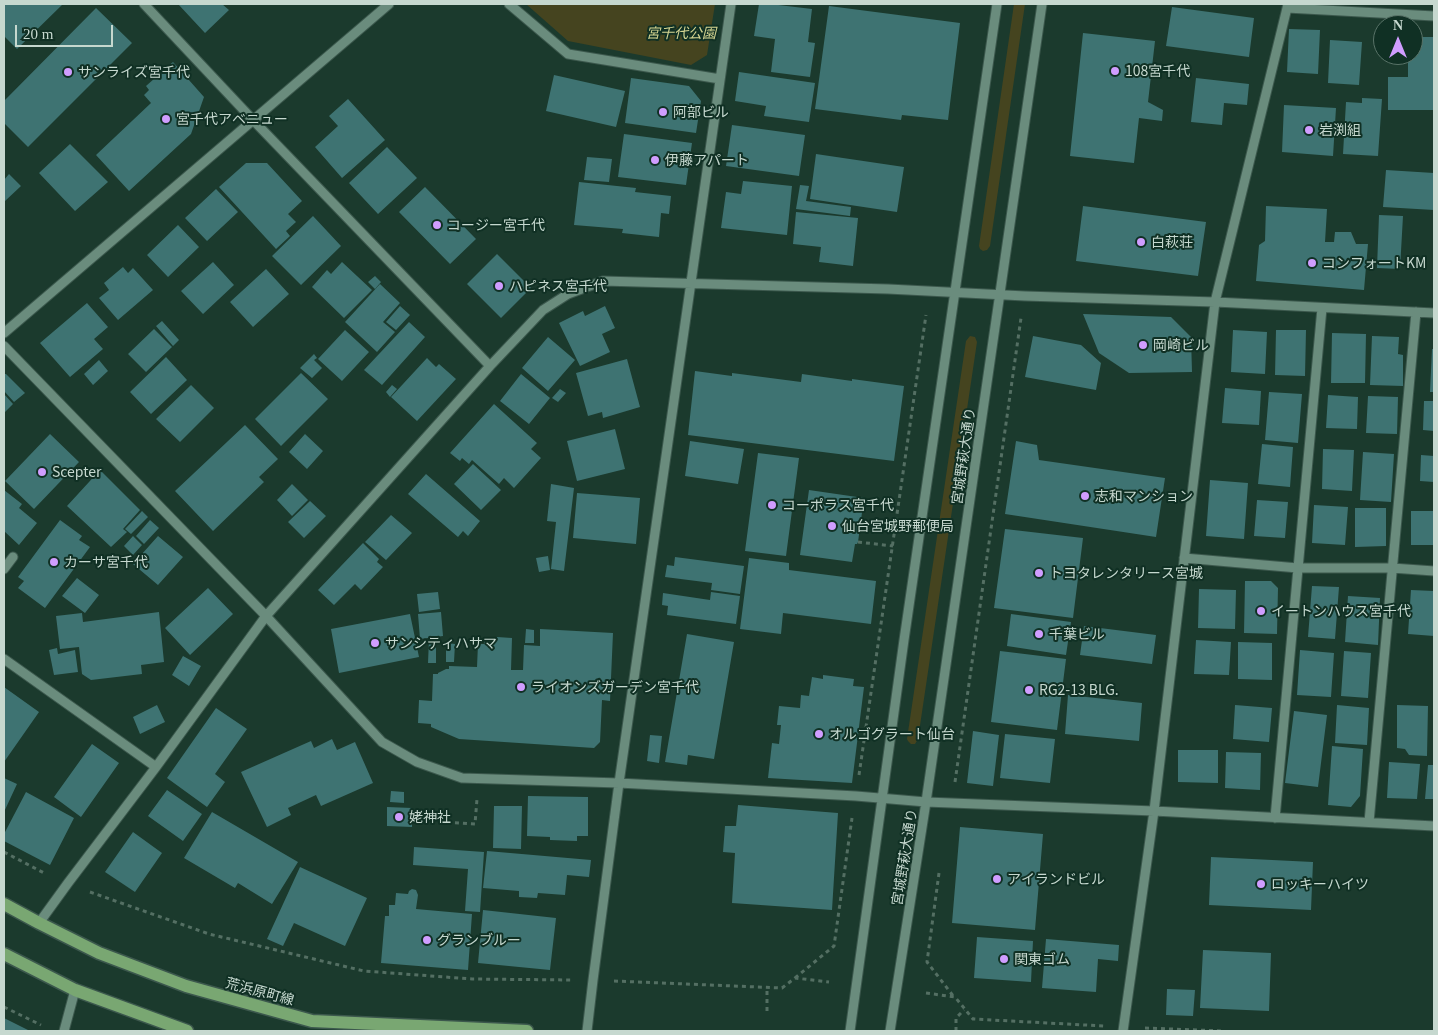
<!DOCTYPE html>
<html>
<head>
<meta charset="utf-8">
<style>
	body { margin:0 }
	#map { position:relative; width:1438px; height:1035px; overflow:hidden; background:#1b3a2d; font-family:Georgia,serif }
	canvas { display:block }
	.frame { position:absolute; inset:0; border:5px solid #c6d8cf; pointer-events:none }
	.north { position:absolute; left:1373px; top:15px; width:50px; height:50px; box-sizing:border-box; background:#103024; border:1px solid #597368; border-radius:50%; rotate:0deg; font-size:14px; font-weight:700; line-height:20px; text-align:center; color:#c6d8cf }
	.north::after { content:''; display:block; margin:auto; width:18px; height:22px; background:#d09dff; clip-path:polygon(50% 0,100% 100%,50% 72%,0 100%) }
	.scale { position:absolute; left:15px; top:25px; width:98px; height:22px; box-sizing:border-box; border:2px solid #c6d8cf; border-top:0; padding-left:6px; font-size:15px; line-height:18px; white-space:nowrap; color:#c6d8cf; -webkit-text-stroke:4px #103024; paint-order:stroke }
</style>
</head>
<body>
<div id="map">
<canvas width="1438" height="1035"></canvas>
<div class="frame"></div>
<div class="north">N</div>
<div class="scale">20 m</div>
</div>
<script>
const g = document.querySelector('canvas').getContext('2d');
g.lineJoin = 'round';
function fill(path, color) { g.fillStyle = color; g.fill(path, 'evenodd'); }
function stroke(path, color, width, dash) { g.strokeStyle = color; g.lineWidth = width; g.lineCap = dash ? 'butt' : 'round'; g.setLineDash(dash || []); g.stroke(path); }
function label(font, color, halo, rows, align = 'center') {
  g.font = font + ' Georgia,"Noto Sans JP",serif'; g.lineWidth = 4; g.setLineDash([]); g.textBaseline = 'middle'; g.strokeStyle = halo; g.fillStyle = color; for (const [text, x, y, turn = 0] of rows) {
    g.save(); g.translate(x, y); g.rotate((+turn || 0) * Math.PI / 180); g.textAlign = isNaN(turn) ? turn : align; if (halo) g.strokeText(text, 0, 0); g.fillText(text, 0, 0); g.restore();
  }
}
fill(new Path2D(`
	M 526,4 L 715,4 L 707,55 L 691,65 L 568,41 Z
	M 1014,4 L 1025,4 L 990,246 L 987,250 L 983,251 L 980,249 L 979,246 Z
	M 970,336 L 975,337 L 977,342 L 918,739 L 915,744 L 911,744 L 908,741 L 907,739 L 966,341 Z`), '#45441f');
fill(new Path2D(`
	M 4,4 L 63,4 L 17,49 L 4,36 Z
	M 178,4 L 222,4 L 229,10 L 205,33 Z
	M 759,4 L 770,4 L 812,9 L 808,42 L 815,43 L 810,77 L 771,72 L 775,39 L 754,36 Z
	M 829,6 L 960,23 L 948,120 L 902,115 L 901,120 L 815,109 Z
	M 1172,7 L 1254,18 L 1249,57 L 1166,46 Z
	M 96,8 L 132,43 L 28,147 L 4,123 L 4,101 Z
	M 1289,29 L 1320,30 L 1318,74 L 1287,72 Z
	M 1083,33 L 1155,41 L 1148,102 L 1163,110 L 1162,121 L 1139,118 L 1134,163 L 1070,156 Z
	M 1413,37 L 1434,37 L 1434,110 L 1388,110 L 1388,77 L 1408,77 L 1408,63 L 1396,63 L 1396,55 L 1413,55 Z
	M 1330,40 L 1362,42 L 1359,85 L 1328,83 Z
	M 173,62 L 204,97 L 191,134 L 129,191 L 96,155 L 151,103 L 144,95 L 149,90 L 146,86 Z
	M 739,72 L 815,83 L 809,122 L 764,116 L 766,106 L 735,101 Z
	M 554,75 L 625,91 L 616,127 L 546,111 Z
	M 631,78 L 689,86 L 701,101 L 696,133 L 625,123 Z
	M 1196,78 L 1249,84 L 1247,105 L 1224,103 L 1222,125 L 1191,122 Z
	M 1362,98 L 1382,99 L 1378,156 L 1343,154 L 1346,102 L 1362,103 Z
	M 348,99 L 385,140 L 342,178 L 315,147 L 338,126 L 329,116 Z
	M 1284,105 L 1336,108 L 1333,156 L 1282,152 Z
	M 732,125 L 805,135 L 799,176 L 726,166 Z
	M 624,134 L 692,143 L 686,185 L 618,177 Z
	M 70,144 L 108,182 L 75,211 L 39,173 Z
	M 387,147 L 417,178 L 378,214 L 349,183 Z
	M 816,154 L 904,167 L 897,212 L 810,199 Z
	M 587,157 L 612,159 L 609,182 L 584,180 Z
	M 246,163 L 267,163 L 302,201 L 288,214 L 296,222 L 286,231 L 290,236 L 276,249 L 219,187 Z
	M 1386,170 L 1434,173 L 1434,210 L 1383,207 Z
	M 9,174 L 21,186 L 4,202 L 4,180 Z
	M 743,181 L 792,186 L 787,235 L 721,228 L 726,192 L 741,194 Z
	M 579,182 L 636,188 L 635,192 L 671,196 L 669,214 L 661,213 L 659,237 L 622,233 L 623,229 L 574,225 Z
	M 800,185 L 809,186 L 806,201 L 851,207 L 850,216 L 796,209 Z
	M 425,187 L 476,239 L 450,264 L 399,212 Z
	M 216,189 L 238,212 L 207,241 L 185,218 Z
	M 1083,206 L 1206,222 L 1198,276 L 1076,261 Z
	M 1266,206 L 1327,209 L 1325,242 L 1334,242 L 1335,232 L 1351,232 L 1356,244 L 1368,244 L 1364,290 L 1256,281 L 1259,245 L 1265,241 Z
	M 796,212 L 858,218 L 853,266 L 819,262 L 821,247 L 793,244 Z
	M 1379,215 L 1403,216 L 1400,269 L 1377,268 Z
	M 313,216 L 341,246 L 301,285 L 272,256 Z
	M 178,225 L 199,247 L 168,277 L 147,255 Z
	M 497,254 L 531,288 L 501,318 L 467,284 Z
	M 213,262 L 234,285 L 203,314 L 181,291 Z
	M 342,262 L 372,290 L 344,318 L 312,287 L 327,270 L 331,274 Z
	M 123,267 L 128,273 L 133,268 L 153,290 L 118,320 L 99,298 L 109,290 L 104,283 Z
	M 266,269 L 289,294 L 253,327 L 230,302 Z
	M 375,276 L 381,282 L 375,289 L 368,282 Z
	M 380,284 L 400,303 L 383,322 L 395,332 L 377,352 L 345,322 Z
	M 87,303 L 108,327 L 94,339 L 103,349 L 70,377 L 40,343 Z
	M 400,306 L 410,315 L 396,330 L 386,322 Z
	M 605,306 L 615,328 L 602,334 L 610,352 L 580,366 L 559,323 L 583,311 L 585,316 Z
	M 1083,314 L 1171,317 L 1191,337 L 1192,372 L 1129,373 L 1099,353 Z
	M 162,321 L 179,340 L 173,346 L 156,326 Z
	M 409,322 L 425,337 L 382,385 L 364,370 Z
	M 154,329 L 172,347 L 146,372 L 128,354 Z
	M 345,330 L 369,352 L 342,381 L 318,359 Z
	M 1233,330 L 1267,332 L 1265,374 L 1231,372 Z
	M 1276,330 L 1306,330 L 1305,376 L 1275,375 Z
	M 1332,333 L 1366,334 L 1365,383 L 1331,383 Z
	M 1033,336 L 1081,345 L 1101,363 L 1096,390 L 1025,377 Z
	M 1372,336 L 1399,337 L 1398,354 L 1403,355 L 1403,386 L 1370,385 Z
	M 548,337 L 575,360 L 548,391 L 522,368 Z
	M 1432,349 L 1434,349 L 1434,392 L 1430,392 Z
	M 314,354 L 317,358 L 314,360 L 322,368 L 312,378 L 300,368 Z
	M 166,357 L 187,380 L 151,414 L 130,392 Z
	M 427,358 L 436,367 L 439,364 L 456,379 L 417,421 L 391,397 Z
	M 627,359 L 640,407 L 603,418 L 602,412 L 588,416 L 576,373 Z
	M 99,360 L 108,371 L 93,385 L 84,374 Z
	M 695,371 L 732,376 L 732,373 L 801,382 L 802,374 L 852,381 L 852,379 L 904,386 L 894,461 L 688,435 Z
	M 301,373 L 328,399 L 281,446 L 255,419 Z
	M 4,374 L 6,374 L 25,393 L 14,402 L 4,391 Z
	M 521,374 L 550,398 L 529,424 L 500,401 Z
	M 191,385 L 214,408 L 180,442 L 156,419 Z
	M 392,385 L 397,389 L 390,397 L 386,392 Z
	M 1225,388 L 1261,391 L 1259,425 L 1222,423 Z
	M 560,389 L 566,393 L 558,402 L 552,398 Z
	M 1269,392 L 1302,394 L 1298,443 L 1265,440 Z
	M 4,394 L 13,404 L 4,413 Z
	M 1328,395 L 1358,397 L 1357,429 L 1326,428 Z
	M 1368,396 L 1398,397 L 1397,434 L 1366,433 Z
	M 1424,401 L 1434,401 L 1434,431 L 1423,430 Z
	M 494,404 L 537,443 L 531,449 L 541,458 L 514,488 L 504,478 L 499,484 L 472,460 L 469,464 L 462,458 L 460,461 L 450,453 Z
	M 245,425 L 278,459 L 259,477 L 264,482 L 213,531 L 175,491 Z
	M 615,429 L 625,469 L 577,481 L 567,441 Z
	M 50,434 L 79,462 L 34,509 L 5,481 Z
	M 305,434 L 323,451 L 307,469 L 289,452 Z
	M 690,441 L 744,449 L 738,484 L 685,476 Z
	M 1016,441 L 1037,445 L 1039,460 L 1165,478 L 1156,537 L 1005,514 Z
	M 1262,444 L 1293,447 L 1290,487 L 1258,484 Z
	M 1323,449 L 1354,450 L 1352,491 L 1322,489 Z
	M 1363,452 L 1394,454 L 1391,502 L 1360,500 Z
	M 758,453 L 799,458 L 786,556 L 745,551 Z
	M 1421,455 L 1434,456 L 1434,482 L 1420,481 Z
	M 473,464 L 501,490 L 481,510 L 454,484 Z
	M 100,470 L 140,510 L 123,529 L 127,532 L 111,547 L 67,506 Z
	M 426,474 L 480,521 L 468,536 L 463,531 L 458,537 L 408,494 Z
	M 1210,480 L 1248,483 L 1244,539 L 1206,536 Z
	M 292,484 L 308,500 L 292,516 L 277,500 Z
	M 551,484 L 574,488 L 564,571 L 551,569 L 556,522 L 547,521 Z
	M 4,490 L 22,504 L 19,508 L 37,523 L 19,545 L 4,531 Z
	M 809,490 L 864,498 L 858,542 L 857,544 L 855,544 L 852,562 L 800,555 Z
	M 577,493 L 640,498 L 636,544 L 573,538 Z
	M 1257,500 L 1288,502 L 1285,538 L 1254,536 Z
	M 310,501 L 326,516 L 304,538 L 288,522 Z
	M 1314,505 L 1348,507 L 1345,545 L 1312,543 Z
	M 1355,508 L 1386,508 L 1386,546 L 1355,547 Z
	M 142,511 L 148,517 L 131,534 L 125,529 Z
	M 1411,511 L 1434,511 L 1434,545 L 1411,545 Z
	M 391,515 L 412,533 L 386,560 L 365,542 Z
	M 60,520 L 82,536 L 79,540 L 90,547 L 45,608 L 18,588 L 24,581 L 18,577 Z
	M 150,520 L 159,528 L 144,544 L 136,536 Z
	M 1005,529 L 1083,538 L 1073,618 L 994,608 Z
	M 133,536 L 142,545 L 133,555 L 124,546 Z
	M 158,536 L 183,557 L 158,585 L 133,564 Z
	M 363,543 L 379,559 L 377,562 L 383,567 L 361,590 L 355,584 L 334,605 L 318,590 Z
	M 548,556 L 550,570 L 539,572 L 536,558 Z
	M 675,557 L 744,566 L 740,594 L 711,590 L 712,583 L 665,577 L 667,565 L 674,566 Z
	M 749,558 L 789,563 L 789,570 L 876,581 L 871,624 L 783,613 L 781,634 L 740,629 Z
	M 77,578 L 99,595 L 85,613 L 62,596 Z
	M 1245,581 L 1271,581 L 1278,588 L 1277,634 L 1244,633 Z
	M 1312,586 L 1339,587 L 1335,639 L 1308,637 Z
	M 208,588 L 233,614 L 190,655 L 165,628 Z
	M 1199,589 L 1236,590 L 1235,629 L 1198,628 Z
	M 1411,590 L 1434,591 L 1434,636 L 1408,634 Z
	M 438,592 L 440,609 L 419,612 L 417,594 Z
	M 711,592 L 740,596 L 736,624 L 667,615 L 668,606 L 662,605 L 663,593 L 710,600 Z
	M 1348,596 L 1380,598 L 1378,645 L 1345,642 Z
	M 159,612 L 164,662 L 141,665 L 142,674 L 91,680 L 82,674 L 79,647 L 60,649 L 56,616 L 82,613 L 83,622 Z
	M 441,612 L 443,636 L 420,639 L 418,614 Z
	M 410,614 L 419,657 L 339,673 L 331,629 Z
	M 1011,614 L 1071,622 L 1066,655 L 1007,646 Z
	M 1084,626 L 1156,635 L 1152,664 L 1080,655 Z
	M 526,629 L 534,630 L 534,643 L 525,643 Z
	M 540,629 L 613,633 L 610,701 L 602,700 L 600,742 L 594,748 L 459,739 L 431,727 L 431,724 L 418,723 L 419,700 L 432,701 L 433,674 L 438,674 L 438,673 L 446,669 L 449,669 L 449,666 L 477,667 L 478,644 L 484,644 L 484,640 L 497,640 L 497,637 L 512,638 L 511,670 L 523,670 L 524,645 L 540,646 Z
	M 687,634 L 734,642 L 714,759 L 688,755 L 687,765 L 665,762 Z
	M 429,639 L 436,640 L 436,663 L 428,663 Z
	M 1196,640 L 1231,642 L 1229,675 L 1194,674 Z
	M 1238,642 L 1272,643 L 1272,680 L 1238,679 Z
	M 446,643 L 455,644 L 454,662 L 446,662 Z
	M 57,648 L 58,654 L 75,650 L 78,672 L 54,675 L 49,650 Z
	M 1300,650 L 1334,653 L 1331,697 L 1297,695 Z
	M 1000,651 L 1066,659 L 1057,730 L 991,722 Z
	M 1344,651 L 1371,653 L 1368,698 L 1341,696 Z
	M 183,656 L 201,666 L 189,686 L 172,675 Z
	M 823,675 L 854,679 L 853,686 L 864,687 L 852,783 L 768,778 L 772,743 L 779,744 L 781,725 L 777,725 L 779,706 L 800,708 L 801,695 L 809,696 L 812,677 L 823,679 Z
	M 4,687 L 39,712 L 4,762 Z
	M 1068,695 L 1142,703 L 1139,741 L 1065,734 Z
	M 157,705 L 165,722 L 140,734 L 133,717 Z
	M 1235,705 L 1272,708 L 1269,742 L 1233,739 Z
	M 1337,705 L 1369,708 L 1367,745 L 1335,743 Z
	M 1397,705 L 1428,706 L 1427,756 L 1409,755 L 1405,749 L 1397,748 Z
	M 216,708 L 247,729 L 215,774 L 225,782 L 207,807 L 167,778 Z
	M 1294,711 L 1327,715 L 1318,787 L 1285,783 Z
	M 973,731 L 999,735 L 993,786 L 967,783 Z
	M 1005,734 L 1055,739 L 1050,783 L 1000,778 Z
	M 650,735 L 662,736 L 659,763 L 647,761 Z
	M 332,739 L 337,750 L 355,742 L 373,783 L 321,806 L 316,795 L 288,808 L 291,815 L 267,827 L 241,772 L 311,741 L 314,748 Z
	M 92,744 L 119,763 L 81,817 L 54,797 Z
	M 1332,746 L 1363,749 L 1360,796 L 1351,807 L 1328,805 Z
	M 1178,750 L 1218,750 L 1218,783 L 1178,782 Z
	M 1226,752 L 1261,753 L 1260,790 L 1225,788 Z
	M 1389,762 L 1420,764 L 1417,799 L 1387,798 Z
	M 1428,765 L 1434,765 L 1434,799 L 1425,799 Z
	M 4,778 L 17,784 L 4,812 Z
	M 167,790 L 202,814 L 183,841 L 148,816 Z
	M 391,791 L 404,792 L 404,803 L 390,802 Z
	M 26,792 L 74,818 L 50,865 L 4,841 L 4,834 Z
	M 528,796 L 588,797 L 588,836 L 577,836 L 577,841 L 550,840 L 550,837 L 527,836 Z
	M 738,805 L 838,813 L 832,910 L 732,903 L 735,853 L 723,852 L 725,826 L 736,826 Z
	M 494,806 L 522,806 L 521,849 L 493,848 Z
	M 387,807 L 412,808 L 412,827 L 387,826 Z
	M 212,812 L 298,862 L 272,904 L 238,883 L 235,888 L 184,858 Z
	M 960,827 L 1043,834 L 1035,930 L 952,923 Z
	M 133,832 L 162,853 L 135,892 L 105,872 Z
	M 414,847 L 484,852 L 480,912 L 465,911 L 468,869 L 413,865 Z
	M 487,851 L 591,860 L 589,877 L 567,875 L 565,895 L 538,893 L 537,898 L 519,897 L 519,891 L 483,888 Z
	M 1211,857 L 1313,862 L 1311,910 L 1209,905 Z
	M 300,867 L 367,898 L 345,946 L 294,923 L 283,946 L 267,939 Z
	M 412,889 L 416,890 L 418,895 L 416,909 L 472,914 L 468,970 L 381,963 L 385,916 L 389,916 L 389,905 L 395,905 L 396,893 L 408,894 L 409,891 Z
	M 483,910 L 556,918 L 550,970 L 478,963 Z
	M 977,937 L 1033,941 L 1031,982 L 974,978 Z
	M 1046,939 L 1119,945 L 1118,961 L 1098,959 L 1096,992 L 1042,988 Z
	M 1203,950 L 1271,953 L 1269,1011 L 1200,1008 Z
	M 1167,989 L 1195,990 L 1193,1016 L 1166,1015 Z
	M 4,1018 L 30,1031 L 4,1031 Z`), '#3e7372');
const minor = new Path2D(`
	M 144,4 L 253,120 L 490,366
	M 509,4 L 568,54 L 720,79
	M 1287,8 L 1434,16
	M 4,333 L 389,4
	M 4,346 L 266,616 L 382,742 L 417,762 L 462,778 L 619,783 L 856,796 L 926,802 L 1154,811 L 1434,826
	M 1184,558 L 1298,568 L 1392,568 L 1434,571
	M 4,569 L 13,557
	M 4,659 L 156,767
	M 1275,818 L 1322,308
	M 1369,822 L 1416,312
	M 39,923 L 68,883 L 156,767 L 266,616 L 490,366 L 543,310 L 568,294 L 603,281 L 888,289 L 1025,296 L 1215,302 L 1434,313
	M 64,1031 L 75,990
	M 587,1031 L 593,980 L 619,783 L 731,4
	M 850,1031 L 904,640 L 997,4
	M 890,1031 L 926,802 L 1042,4
	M 1123,1031 L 1154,811 L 1215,302 L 1288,4`);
const major = new Path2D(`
	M 4,904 L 39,923 L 99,953 L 186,986 L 312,1021 L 527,1031
	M 4,954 L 75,990 L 187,1031`);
stroke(minor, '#3c584d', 11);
stroke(major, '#3c584d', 15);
stroke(new Path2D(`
	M 858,542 L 893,546
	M 859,775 L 926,315
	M 955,782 L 1021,318
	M 423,821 L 475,824 L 477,799
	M 4,852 L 46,874
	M 939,873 L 927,962 L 954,997
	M 90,892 L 209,934 L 364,971 L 472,979 L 572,980
	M 795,978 L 834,946 L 852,818
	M 614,981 L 782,988 L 795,978 L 829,982
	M 926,993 L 955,997 L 973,1019 L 1104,1026
	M 4,1007 L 41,1025
	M 767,1011 L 767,987
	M 1145,1028 L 1223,1031
	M 956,1031 L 956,1018 L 964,1010`), '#546f63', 3, [4, 4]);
stroke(minor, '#6a8c7d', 9);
stroke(major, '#79a772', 12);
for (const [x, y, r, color] of [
	[1115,71,5,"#d09dff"],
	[68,72,5,"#d09dff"],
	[663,112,5,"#d09dff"],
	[166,119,5,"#d09dff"],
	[1309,130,5,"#d09dff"],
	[655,160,5,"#d09dff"],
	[437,225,5,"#d09dff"],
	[1141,242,5,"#d09dff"],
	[1312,263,5,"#d09dff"],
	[499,286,5,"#d09dff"],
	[1143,345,5,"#d09dff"],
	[42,472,5,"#d09dff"],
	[1085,496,5,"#d09dff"],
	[772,505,5,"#d09dff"],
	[832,526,5,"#d09dff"],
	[54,562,5,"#d09dff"],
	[1039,573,5,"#d09dff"],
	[1261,611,5,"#d09dff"],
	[1039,634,5,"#d09dff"],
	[375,643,5,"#d09dff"],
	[521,687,5,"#d09dff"],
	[1029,690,5,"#d09dff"],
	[819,734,5,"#d09dff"],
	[399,817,5,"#d09dff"],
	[997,879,5,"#d09dff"],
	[1261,884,5,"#d09dff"],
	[427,940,5,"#d09dff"],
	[1004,959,5,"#d09dff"]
]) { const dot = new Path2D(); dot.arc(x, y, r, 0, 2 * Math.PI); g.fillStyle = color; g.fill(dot); stroke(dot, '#103024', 2); }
label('italic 14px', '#d4d491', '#103024', [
	["宮千代公園",681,33]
]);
label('14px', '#c6d8cf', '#103024', [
	["108宮千代",1125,71],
	["サンライズ宮千代",78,72],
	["阿部ビル",673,112],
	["宮千代アベニュー",176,119],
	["岩渕組",1319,130],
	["伊藤アパート",665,160],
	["コージー宮千代",447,225],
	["白萩荘",1151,242],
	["コンフォートKM",1322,263],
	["ハピネス宮千代",509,286],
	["岡崎ビル",1153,345],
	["Scepter",52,472],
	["志和マンション",1095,496],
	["コーポラス宮千代",782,505],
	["仙台宮城野郵便局",842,526],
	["カーサ宮千代",64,562],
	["トヨタレンタリース宮城",1049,573],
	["イートンハウス宮千代",1271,611],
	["千葉ビル",1049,634],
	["サンシティハサマ",385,643],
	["ライオンズガーデン宮千代",531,687],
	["RG2-13 BLG.",1039,690],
	["オルゴグラート仙台",829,734],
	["姥神社",409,817],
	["アイランドビル",1007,879],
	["ロッキーハイツ",1271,884],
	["グランブルー",437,940],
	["関東ゴム",1014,959]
], 'left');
label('14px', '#c6d8cf', '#103024', [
	["宮城野萩大通り",963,456,-82],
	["宮城野萩大通り",904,857,-81],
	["荒浜原町線",260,991,15]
]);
</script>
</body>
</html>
